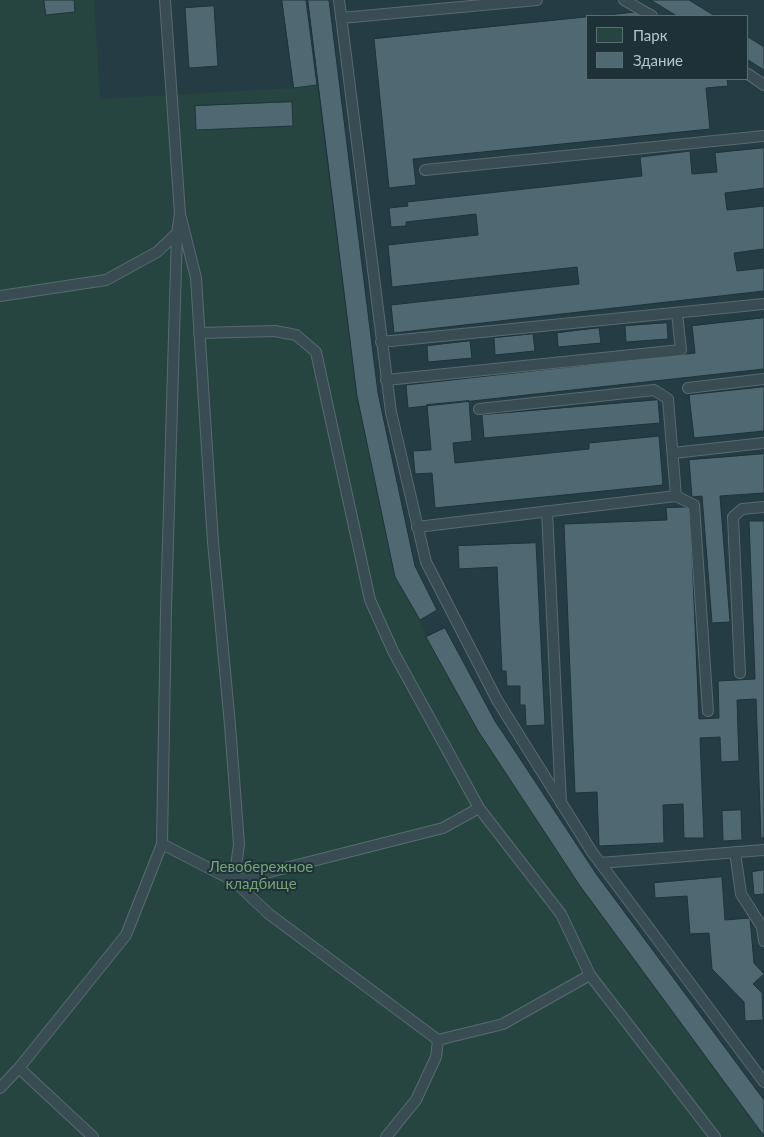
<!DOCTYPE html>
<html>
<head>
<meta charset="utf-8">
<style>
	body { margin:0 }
	#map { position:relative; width:764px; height:1137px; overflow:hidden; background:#253c45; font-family:Lato,sans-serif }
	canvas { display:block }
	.legend { position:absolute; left:586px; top:15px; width:162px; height:65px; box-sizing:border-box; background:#1e3139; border:1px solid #5b6d74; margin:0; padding:6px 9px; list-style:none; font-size:15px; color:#b7c6cd }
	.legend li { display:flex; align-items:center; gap:10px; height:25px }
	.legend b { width:25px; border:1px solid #5b6d74 }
</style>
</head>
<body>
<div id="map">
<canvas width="764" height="1137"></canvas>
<ul class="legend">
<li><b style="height:14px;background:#274540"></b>Парк</li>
<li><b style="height:14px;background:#506872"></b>Здание</li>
</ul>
</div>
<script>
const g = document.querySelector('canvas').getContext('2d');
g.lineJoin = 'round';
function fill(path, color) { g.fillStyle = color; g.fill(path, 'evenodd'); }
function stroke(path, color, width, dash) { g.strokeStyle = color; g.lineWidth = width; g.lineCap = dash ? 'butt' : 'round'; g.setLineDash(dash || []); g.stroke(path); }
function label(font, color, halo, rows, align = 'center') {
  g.font = font + ' Lato,sans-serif'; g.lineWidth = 4; g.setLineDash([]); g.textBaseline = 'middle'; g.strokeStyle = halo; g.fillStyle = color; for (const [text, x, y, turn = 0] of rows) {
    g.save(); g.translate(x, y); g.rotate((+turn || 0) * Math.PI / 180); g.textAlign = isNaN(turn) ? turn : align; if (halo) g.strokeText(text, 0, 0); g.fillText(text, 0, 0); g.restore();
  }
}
fill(new Path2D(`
	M 0,0 L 94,0 L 100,99 L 294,88 L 317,85 L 357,396 L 395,577 L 420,620 L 426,637 L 478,731 L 580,886 L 764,1137 L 0,1137 Z`), '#274540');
const building = new Path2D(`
	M 44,0 L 74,0 L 75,12 L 46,15 Z
	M 282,0 L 306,0 L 317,85 L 294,88 Z
	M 308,0 L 329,0 L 378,393 L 415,566 L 437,610 L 420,620 L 395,577 L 357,396 Z
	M 651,0 L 689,0 L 715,16 L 677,16 Z
	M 214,6 L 218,66 L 189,68 L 185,8 Z
	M 638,12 L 639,16 L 599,16 Z
	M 588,17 L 588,79 L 727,79 L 728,86 L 706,88 L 710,129 L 413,159 L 416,185 L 389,188 L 374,39 Z
	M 748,37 L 764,47 L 764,70 L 748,60 Z
	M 292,102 L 293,126 L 196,130 L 195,106 Z
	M 764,148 L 764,188 L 725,193 L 727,210 L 764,206 L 764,249 L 734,253 L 737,271 L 764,268 L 764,291 L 394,333 L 391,305 L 579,284 L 577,267 L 392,287 L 388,245 L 478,235 L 476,214 L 406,222 L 406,226 L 391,227 L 389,208 L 408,206 L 407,202 L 642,176 L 640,157 L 690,151 L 692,174 L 717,172 L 715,153 Z
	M 764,318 L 764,369 L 408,408 L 406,385 L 695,353 L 692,326 Z
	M 667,323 L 668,339 L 626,342 L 625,326 Z
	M 599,328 L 601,343 L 558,347 L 557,333 Z
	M 533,334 L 535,351 L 495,355 L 494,338 Z
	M 470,341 L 472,358 L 428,362 L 427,346 Z
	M 764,387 L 764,431 L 694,438 L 689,395 Z
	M 658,400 L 660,423 L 484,438 L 482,415 Z
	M 469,401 L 472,441 L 453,443 L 455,463 L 589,449 L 589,443 L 659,436 L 663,485 L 435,508 L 432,473 L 415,474 L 413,451 L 431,450 L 427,405 Z
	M 764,454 L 764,493 L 720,496 L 730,622 L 712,623 L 702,496 L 692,497 L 689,460 Z
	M 690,507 L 699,719 L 719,718 L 718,681 L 755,679 L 749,521 L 764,521 L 764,838 L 761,838 L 756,699 L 737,700 L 739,761 L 721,762 L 720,737 L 700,738 L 704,838 L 684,838 L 683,804 L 663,805 L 664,843 L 599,846 L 597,792 L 575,793 L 564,524 L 667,520 L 666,508 Z
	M 536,543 L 545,725 L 526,726 L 525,705 L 520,705 L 520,686 L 507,686 L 506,671 L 502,671 L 497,567 L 459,569 L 458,546 Z
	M 445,628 L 495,721 L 597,875 L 764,1100 L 764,1136 L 580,886 L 478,731 L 426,637 Z
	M 741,810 L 742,840 L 723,841 L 722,811 Z
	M 764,870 L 764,894 L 754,895 L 752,872 Z
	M 722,877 L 725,920 L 750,918 L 754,963 L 764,974 L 753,984 L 762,993 L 763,1020 L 745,1021 L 744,1002 L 712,969 L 709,933 L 690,934 L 687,896 L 655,898 L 654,883 Z`);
fill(building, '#506872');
stroke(building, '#20333b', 1);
const service = new Path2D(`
	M 339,0 L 391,412 L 426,562 L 497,700 L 592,852 L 764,1082
	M 624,0 L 652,16
	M 341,18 L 537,0
	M 748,74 L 764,85
	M 425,170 L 764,136
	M 181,218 L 196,278 L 213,542 L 230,725 L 239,844 L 234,881 L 443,828 L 479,808
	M 0,296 L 106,280 L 157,252 L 177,233
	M 199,333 L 275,331 L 296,335 L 316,352 L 370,600 L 394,653 L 479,808 L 561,914 L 590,975 L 715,1137
	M 381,342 L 764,304
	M 386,380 L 681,350 L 677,313
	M 688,388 L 764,379
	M 673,453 L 764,443
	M 676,496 L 694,505 L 708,711
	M 547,511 L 561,803
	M 417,527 L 676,496 L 668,399 L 654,390 L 479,409
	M 740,673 L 733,517 L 742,509 L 764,507
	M 162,844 L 234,881 L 269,914 L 438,1040
	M 735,852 L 741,894 L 762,927 L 764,941
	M 600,863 L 764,850
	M 19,1068 L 93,1137
	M 0,1088 L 19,1068 L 126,935 L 162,844 L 166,610 L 177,233 L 180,214 L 165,0
	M 386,1137 L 416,1100 L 436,1057 L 438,1040 L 503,1024 L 590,975`);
stroke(service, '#586971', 12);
stroke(service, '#394c54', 10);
label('15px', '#76a573', '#1e3139', [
	["Левобережное",261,867],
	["кладбище",261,884]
]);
</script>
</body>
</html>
